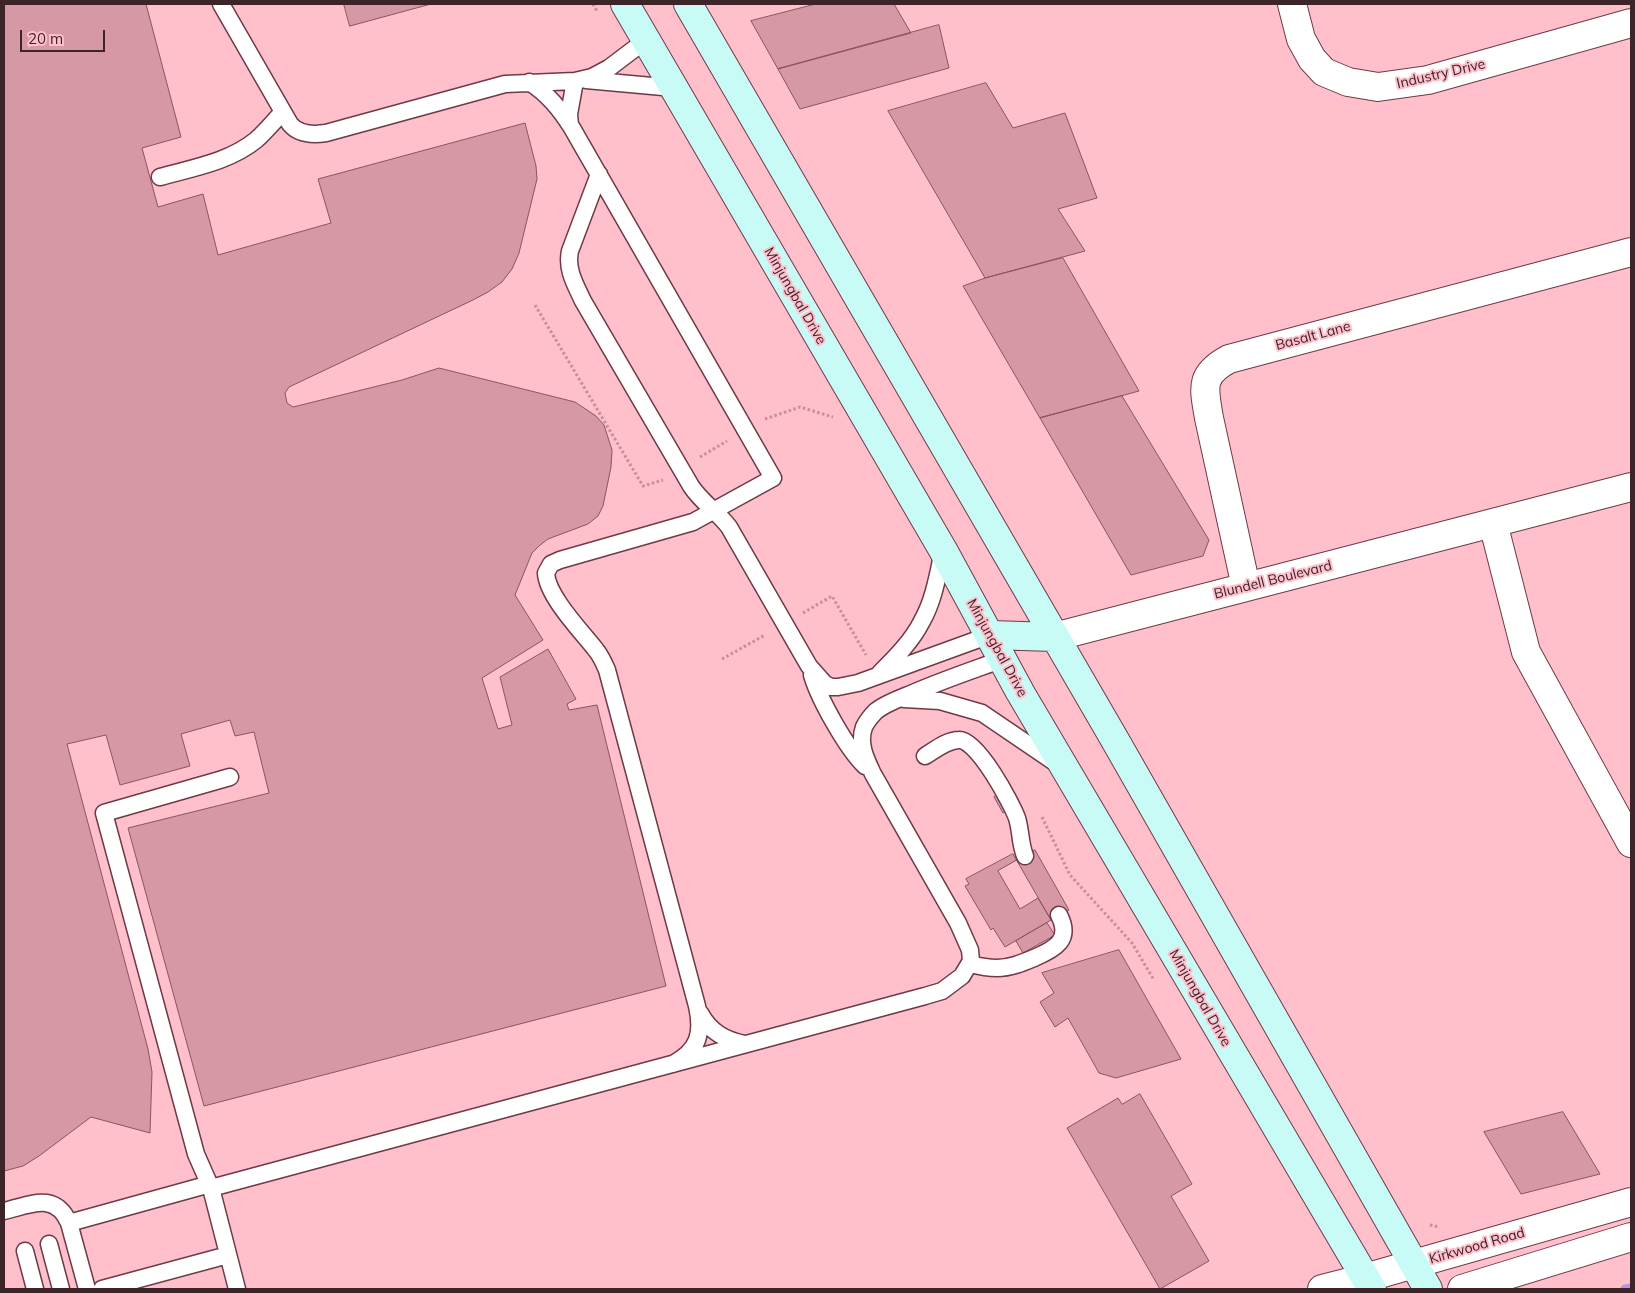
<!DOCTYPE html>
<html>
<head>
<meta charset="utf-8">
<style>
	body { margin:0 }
	#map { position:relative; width:1635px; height:1293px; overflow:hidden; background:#ffbfcb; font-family:Mulish,sans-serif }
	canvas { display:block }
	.frame { position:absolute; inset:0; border:5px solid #3c2429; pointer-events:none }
	.scale { position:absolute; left:20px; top:30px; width:85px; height:22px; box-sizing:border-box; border:2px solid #3c2429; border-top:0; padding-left:6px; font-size:15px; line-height:18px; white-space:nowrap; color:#3c2429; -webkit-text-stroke:4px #ffbfcb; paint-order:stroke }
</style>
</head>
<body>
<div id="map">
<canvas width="1635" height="1293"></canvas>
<div class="frame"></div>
<div class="scale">20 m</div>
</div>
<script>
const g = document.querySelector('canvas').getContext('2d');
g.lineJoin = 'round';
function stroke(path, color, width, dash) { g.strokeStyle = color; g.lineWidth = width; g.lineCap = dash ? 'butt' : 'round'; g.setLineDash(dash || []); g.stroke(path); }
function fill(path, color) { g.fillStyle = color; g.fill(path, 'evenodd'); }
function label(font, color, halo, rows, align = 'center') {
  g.font = font + ' Mulish,sans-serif'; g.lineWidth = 4; g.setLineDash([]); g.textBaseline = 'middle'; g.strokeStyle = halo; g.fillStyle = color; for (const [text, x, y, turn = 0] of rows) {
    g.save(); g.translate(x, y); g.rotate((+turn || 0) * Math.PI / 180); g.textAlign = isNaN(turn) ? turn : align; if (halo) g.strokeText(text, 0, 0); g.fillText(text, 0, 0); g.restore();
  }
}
stroke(new Path2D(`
	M 1625,1289 L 1631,1288`), '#ba94e3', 9);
const building = new Path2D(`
	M 4,4 L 146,4 L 181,137 L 142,148 L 158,207 L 203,194 L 218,255 L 331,223 L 318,179 L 525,123 L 536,166 L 537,179 L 519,253 L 512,269 L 502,282 L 488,292 L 473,300 L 289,387 L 285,393 L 287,403 L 293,407 L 402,380 L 439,368 L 575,402 L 596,416 L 604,425 L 612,450 L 611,467 L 603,506 L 598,516 L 588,524 L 548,539 L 539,546 L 532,553 L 515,595 L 543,640 L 482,678 L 498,729 L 512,725 L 500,677 L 548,649 L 576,699 L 567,704 L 569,710 L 597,705 L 666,986 L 204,1106 L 128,828 L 269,793 L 254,732 L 235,736 L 230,720 L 181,734 L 190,766 L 120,785 L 106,735 L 67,744 L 148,1049 L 152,1072 L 150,1133 L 91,1117 L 39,1156 L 23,1166 L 4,1171 Z
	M 344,4 L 431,4 L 350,26 Z
	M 816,4 L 894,4 L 911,33 L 778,69 L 751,21 Z
	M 939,25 L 949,68 L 800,109 L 778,69 Z
	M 986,83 L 1013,128 L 1065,113 L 1097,198 L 1058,209 L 1085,251 L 985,278 L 888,111 Z
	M 1063,258 L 1139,391 L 1040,418 L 963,286 L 985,278 Z
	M 1122,396 L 1209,540 L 1203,556 L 1131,575 L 1040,418 Z
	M 1003,792 L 1012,807 L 1003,813 L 994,797 Z
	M 1035,850 L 1069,910 L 1051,920 L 1038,898 L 1020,909 L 998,871 Z
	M 1013,854 L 1051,920 L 1005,947 L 993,928 L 991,930 L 965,886 L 969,884 L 966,879 Z
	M 1047,923 L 1055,935 L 1023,953 L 1016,941 Z
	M 1119,950 L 1181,1059 L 1116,1078 L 1099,1073 L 1068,1018 L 1055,1027 L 1040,1002 L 1054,993 L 1042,973 Z
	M 1140,1094 L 1192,1184 L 1171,1196 L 1209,1261 L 1160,1289 L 1067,1128 L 1118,1098 L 1122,1104 Z
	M 1563,1112 L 1600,1174 L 1521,1194 L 1484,1132 Z`);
fill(building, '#d598a4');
stroke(building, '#8b5460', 1);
const service = new Path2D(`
	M 221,4 L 290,124 C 299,135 313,135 326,133 L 505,84 L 575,81 L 592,77 L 609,68 L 646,40
	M 586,80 L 674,88
	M 529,82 C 548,94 560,109 572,128 L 773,478 L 693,522 L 560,560 L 551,564 L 546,573 C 547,596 582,632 596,650 C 601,656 604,663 607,670 L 697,1006 C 703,1033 699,1050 673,1064
	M 570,125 L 569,114 L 575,81
	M 599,174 L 570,251 C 566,269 575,284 583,301 L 691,486 C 702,503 718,512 729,527 L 809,666 L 825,684 L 831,687 L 838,687 L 858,683 L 990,635
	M 160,177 C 192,168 229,162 256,140 C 266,131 274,121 283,112
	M 880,673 C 896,657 912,641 922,621 C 934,600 938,574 943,551
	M 812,675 C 819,699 847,749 865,766
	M 904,699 L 940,701 L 982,713 L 1057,764
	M 925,756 C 935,750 947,740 959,740 C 977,739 1011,802 1017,818 C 1021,831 1020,844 1025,856
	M 230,777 L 104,813 L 196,1154 L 211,1188 L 237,1289
	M 970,964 C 978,966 988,968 997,968 C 1010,968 1022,963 1034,958 C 1055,949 1072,940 1059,915
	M 700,1013 C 710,1032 725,1040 745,1044
	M 211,1188 L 925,996 L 942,991 L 962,976 L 971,961 L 970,950 L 958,923 L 873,774 C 866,759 858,744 864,727 C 867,721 871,716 876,711 C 886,703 901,698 913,693 C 943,680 973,670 1003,659
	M 4,1211 C 30,1205 55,1191 69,1223 L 210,1184
	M 69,1223 L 87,1289
	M 49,1244 L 61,1289
	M 25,1251 L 35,1289
	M 102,1289 L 228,1255`);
const minor = new Path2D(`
	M 1292,4 L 1301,39 L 1312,59 L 1324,72 L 1348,82 L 1378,87 L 1428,80 L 1631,23
	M 1493,523 L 1526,652 L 1631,843
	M 1246,587 L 1209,418 C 1204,388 1199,375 1229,359 L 1631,252
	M 1054,637 L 1631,487
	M 1322,1289 L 1365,1278`);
const tertiary = new Path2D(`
	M 1365,1278 L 1631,1202
	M 1462,1289 L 1631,1237`);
const secondary = new Path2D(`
	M 625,4 L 943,550 L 1020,692 L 1372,1289
	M 688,4 L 1115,740 L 1428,1289
	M 990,635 L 1054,637`);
stroke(service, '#6e3a46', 19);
stroke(minor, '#6e3a46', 30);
stroke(tertiary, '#6e3a46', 30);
stroke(secondary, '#6e3a46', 30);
stroke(new Path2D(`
	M 593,4 L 597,11
	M 535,305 L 643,486 L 663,480
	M 765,419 L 800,407 L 833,417
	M 700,457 L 727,441
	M 803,613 L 832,596 L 866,655
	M 722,659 L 765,635
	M 1042,817 L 1070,875 L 1132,943 L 1154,980
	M 1430,1225 L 1439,1227`), '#c4909a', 3, [2.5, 2.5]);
stroke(service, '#fff', 16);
stroke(minor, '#fff', 28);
stroke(tertiary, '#fff', 28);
stroke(secondary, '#c9fbf6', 28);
label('14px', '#3c2429', '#ffbfcb', [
	["Industry Drive",1441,74,-13],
	["Minjungbal Drive",795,296,60],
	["Basalt Lane",1313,336,-15],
	["Blundell Boulevard",1273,580,-14],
	["Minjungbal Drive",997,648,61],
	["Minjungbal Drive",1200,998,60],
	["Kirkwood Road",1477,1246,-16]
]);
</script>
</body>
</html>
